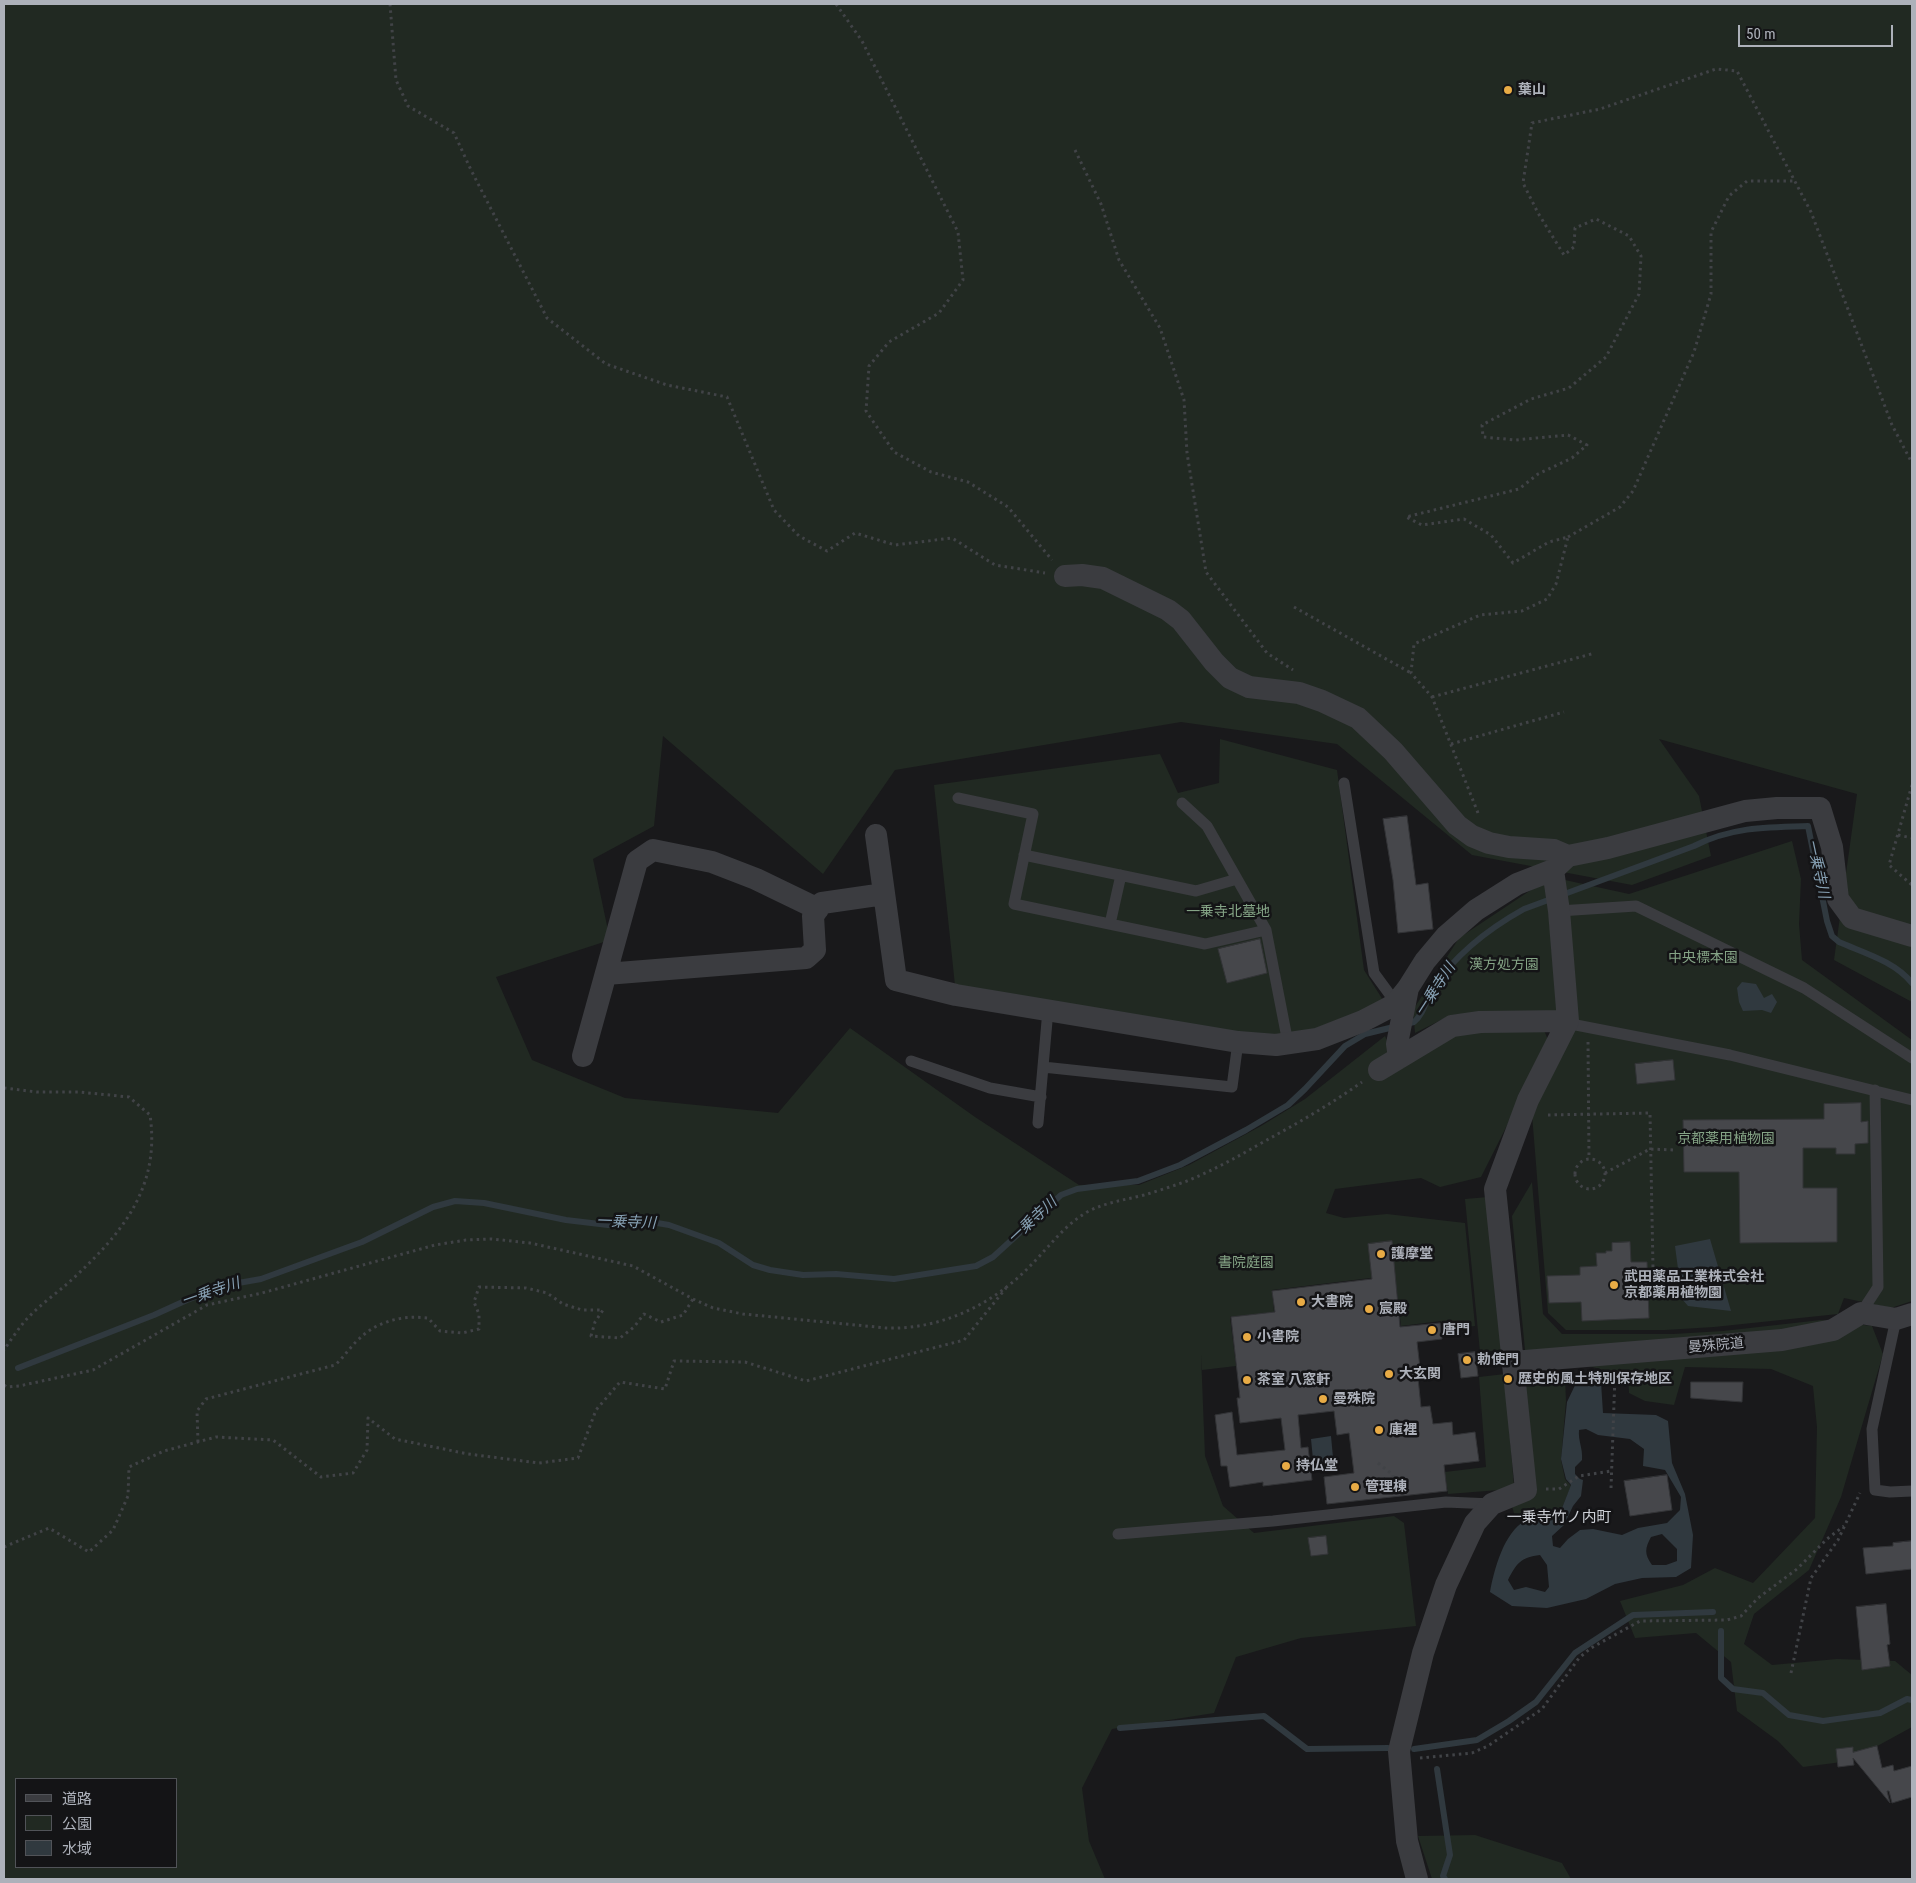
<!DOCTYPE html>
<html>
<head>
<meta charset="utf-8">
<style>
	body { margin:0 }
	#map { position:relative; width:1916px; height:1883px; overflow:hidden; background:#19191b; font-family:"Roboto Condensed","Noto Sans JP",sans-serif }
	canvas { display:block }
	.frame { position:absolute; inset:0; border:5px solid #adb1ba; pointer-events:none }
	.legend { position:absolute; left:15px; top:1778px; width:162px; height:90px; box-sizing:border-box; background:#141416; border:1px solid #515358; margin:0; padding:6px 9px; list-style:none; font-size:15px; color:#adb1ba }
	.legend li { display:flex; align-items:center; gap:10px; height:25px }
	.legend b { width:25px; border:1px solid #515358 }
	.scale { position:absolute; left:1738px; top:25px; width:155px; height:22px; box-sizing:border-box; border:2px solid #adb1ba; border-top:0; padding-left:6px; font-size:15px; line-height:18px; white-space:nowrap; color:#adb1ba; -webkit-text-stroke:4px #141416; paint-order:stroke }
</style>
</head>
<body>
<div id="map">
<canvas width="1916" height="1883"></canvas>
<div class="frame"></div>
<ul class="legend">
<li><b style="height:6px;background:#3b3c40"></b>道路</li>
<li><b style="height:14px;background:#212922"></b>公園</li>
<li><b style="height:14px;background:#30393f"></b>水域</li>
</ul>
<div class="scale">50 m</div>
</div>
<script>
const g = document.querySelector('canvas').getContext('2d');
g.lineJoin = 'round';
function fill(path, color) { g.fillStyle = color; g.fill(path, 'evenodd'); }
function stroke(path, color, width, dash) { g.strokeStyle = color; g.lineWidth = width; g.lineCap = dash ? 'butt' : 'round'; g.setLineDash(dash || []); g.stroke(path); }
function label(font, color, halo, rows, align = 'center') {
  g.font = font + ' "Roboto Condensed","Noto Sans JP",sans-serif'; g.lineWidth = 5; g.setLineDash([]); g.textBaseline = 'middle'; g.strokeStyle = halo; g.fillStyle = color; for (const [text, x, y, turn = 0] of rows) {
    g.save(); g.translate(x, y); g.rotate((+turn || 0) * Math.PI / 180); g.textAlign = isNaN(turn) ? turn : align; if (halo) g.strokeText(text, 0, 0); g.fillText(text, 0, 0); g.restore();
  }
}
fill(new Path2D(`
	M 4,4 L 1912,4 L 1912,1002 L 1834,960 L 1857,794 L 1659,739 L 1699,796 L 1711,856 L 1632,885 L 1472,855 L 1337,744 L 1181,722 L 895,770 L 823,874 L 663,736 L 654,826 L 593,859 L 610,940 L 496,977 L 532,1060 L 625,1098 L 778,1113 L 850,1028 L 975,1117 L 1079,1185 L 1139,1185 L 1189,1165 L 1261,1126 L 1305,1099 L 1385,1036 L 1399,1068 L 1463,1028 L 1543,1028 L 1549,1042 L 1481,1177 L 1440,1187 L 1421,1178 L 1335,1189 L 1326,1213 L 1344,1218 L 1387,1214 L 1465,1223 L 1475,1326 L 1442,1330 L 1441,1321 L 1401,1326 L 1395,1275 L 1272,1290 L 1274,1312 L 1230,1317 L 1236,1366 L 1202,1370 L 1201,1354 L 1205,1456 L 1223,1506 L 1254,1533 L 1394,1516 L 1404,1523 L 1416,1626 L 1301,1638 L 1236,1657 L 1214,1713 L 1112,1729 L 1082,1788 L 1089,1841 L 1105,1879 L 4,1879 ZM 16,1779 L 176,1779 L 176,1867 L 16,1867 Z
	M 1220,739 L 1337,770 L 1364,970 L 1388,1008 L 1276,1045 L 956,995 L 934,785 L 1160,754 L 1178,793 L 1219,783 Z
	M 1792,841 L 1801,879 L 1799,924 L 1802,960 L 1912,1040 L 1912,1301 L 1891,1308 L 1844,1298 L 1838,1314 L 1714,1327 L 1665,1330 L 1566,1330 L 1548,1313 L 1531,1102 L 1576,1025 L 1565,880 L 1629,894 Z
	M 1546,880 L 1557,1012 L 1451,1015 L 1415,1033 L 1413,1010 L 1459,938 Z
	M 1532,1182 L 1543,1314 L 1562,1334 L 1673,1334 L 1723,1331 L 1821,1320 L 1872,1326 L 1883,1354 L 1841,1497 L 1809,1570 L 1754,1614 L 1744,1644 L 1772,1665 L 1837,1659 L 1895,1661 L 1912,1675 L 1912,1727 L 1850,1761 L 1803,1767 L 1778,1741 L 1737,1711 L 1731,1662 L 1696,1633 L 1635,1638 L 1620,1601 L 1683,1585 L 1715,1568 L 1753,1583 L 1815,1518 L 1817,1427 L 1813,1386 L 1771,1369 L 1685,1367 L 1674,1405 L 1645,1401 L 1629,1393 L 1628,1376 L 1525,1350 L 1512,1216 Z
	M 1488,1197 L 1503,1350 L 1480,1352 L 1465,1199 Z
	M 1538,1371 L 1554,1372 L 1565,1377 L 1566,1401 L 1561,1460 L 1565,1479 L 1571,1486 L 1562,1508 L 1523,1521 L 1515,1517 L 1512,1506 L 1517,1501 L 1522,1379 L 1526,1373 Z
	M 1505,1374 L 1514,1487 L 1512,1489 L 1448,1494 L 1445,1472 L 1486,1467 L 1479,1377 Z
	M 1475,1835 L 1562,1863 L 1571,1879 L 1432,1879 L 1418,1836 Z`), '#212922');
fill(new Path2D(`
	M 1742,982 L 1756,984 L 1764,998 L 1772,994 L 1777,1002 L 1771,1013 L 1762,1010 L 1743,1011 L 1739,1002 L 1737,988 Z
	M 1710,1239 L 1731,1311 L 1688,1306 L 1682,1299 L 1675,1246 Z
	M 1590,1376 L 1601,1382 L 1603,1413 L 1656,1415 L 1668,1421 L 1672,1463 L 1685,1494 L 1693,1535 L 1691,1568 L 1676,1577 L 1642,1578 L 1615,1584 L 1586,1599 L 1547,1608 L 1512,1606 L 1490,1592 C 1494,1570 1504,1532 1525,1521 C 1536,1515 1550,1512 1562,1508 L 1571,1485 L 1566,1479 L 1561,1459 L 1567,1402 L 1578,1379 ZM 1586,1429 L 1598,1435 L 1630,1439 L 1644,1449 L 1643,1466 L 1665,1470 L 1681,1497 L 1680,1510 L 1667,1523 L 1638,1528 L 1622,1535 L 1593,1529 L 1580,1530 L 1568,1539 L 1560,1548 L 1553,1546 L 1552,1536 L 1564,1525 L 1573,1506 L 1581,1496 L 1583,1480 L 1580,1479 L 1575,1474 L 1575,1467 L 1582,1460 C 1583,1448 1578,1441 1579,1430 ZM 1662,1534 L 1677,1549 L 1677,1561 L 1666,1565 L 1652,1565 C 1644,1554 1645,1548 1651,1537 ZM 1540,1555 L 1547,1565 L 1549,1587 L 1545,1592 L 1526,1587 L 1514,1590 L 1508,1580 C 1516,1564 1521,1557 1540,1555 Z
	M 1331,1436 L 1334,1468 L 1314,1470 L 1311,1439 Z`), '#30393f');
stroke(new Path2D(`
	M 18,1368 L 154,1315 L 187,1300 L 227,1285 L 261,1279 L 362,1242 L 433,1207 L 455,1201 L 484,1203 L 566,1220 L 608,1225 L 651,1222 L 669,1225 L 719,1243 L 753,1265 L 770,1270 L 803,1275 L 836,1274 L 894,1279 L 976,1266 L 993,1257 L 1061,1195 L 1077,1189 L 1138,1181 L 1180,1165 L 1246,1130 L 1288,1105 L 1305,1089 L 1345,1046 L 1365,1034 L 1414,1022 C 1424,1014 1426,999 1433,988 C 1456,954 1488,929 1524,909 L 1694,846 C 1731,827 1767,827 1808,826 L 1827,921 L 1832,936 L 1839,942 C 1864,953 1894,961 1912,983
	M 1721,1631 L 1721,1678 L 1733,1689 L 1763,1693 L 1789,1715 L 1823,1721 L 1880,1713 L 1907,1699 L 1912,1700
	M 1120,1728 L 1264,1716 L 1307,1749 L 1388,1748
	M 1414,1749 L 1477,1740 L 1509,1721 L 1536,1702 L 1575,1653 L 1633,1615 L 1713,1612
	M 1437,1769 L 1450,1855 L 1443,1876 L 1445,1879`), '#30393f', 6);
const building = new Path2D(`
	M 1407,816 L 1416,885 L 1428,883 L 1433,929 L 1398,933 L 1393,880 L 1383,819 Z
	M 1260,939 L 1267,973 L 1227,983 L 1218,949 Z
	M 1673,1060 L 1675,1080 L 1637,1084 L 1635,1064 Z
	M 1861,1103 L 1861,1122 L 1868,1121 L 1868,1143 L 1855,1144 L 1855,1154 L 1836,1154 L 1836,1148 L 1803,1148 L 1803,1188 L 1837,1188 L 1837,1242 L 1740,1243 L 1739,1172 L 1684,1172 L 1683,1120 L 1824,1119 L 1824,1104 Z
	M 1392,1241 L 1400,1327 L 1440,1323 L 1442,1339 L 1417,1342 L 1420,1368 L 1417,1368 L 1421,1407 L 1430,1406 L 1433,1424 L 1452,1422 L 1453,1435 L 1475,1432 L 1479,1461 L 1444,1465 L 1447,1491 L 1327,1504 L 1324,1477 L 1354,1473 L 1349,1433 L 1337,1435 L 1334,1411 L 1298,1415 L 1301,1448 L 1308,1447 L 1312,1480 L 1263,1486 L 1263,1482 L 1230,1487 L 1227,1466 L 1221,1466 L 1215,1415 L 1232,1412 L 1237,1455 L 1285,1450 L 1281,1418 L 1240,1423 L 1237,1398 L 1240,1398 L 1231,1317 L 1275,1312 L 1272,1291 L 1372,1279 L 1368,1244 Z
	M 1630,1242 L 1631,1262 L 1647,1262 L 1649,1318 L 1582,1321 L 1581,1302 L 1549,1303 L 1547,1276 L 1580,1275 L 1580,1267 L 1597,1266 L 1596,1253 L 1606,1253 L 1606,1251 L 1612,1251 L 1612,1243 Z
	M 1475,1352 L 1478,1376 L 1461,1378 L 1458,1354 Z
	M 1691,1382 L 1743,1382 L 1742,1402 L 1691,1398 Z
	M 1667,1475 L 1672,1510 L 1630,1516 L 1624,1481 Z
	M 1326,1536 L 1328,1554 L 1311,1556 L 1308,1538 Z
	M 1912,1541 L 1912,1569 L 1866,1574 L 1863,1548 L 1893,1546 L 1893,1543 Z
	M 1886,1604 L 1890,1644 L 1887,1645 L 1890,1666 L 1862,1670 L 1856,1607 Z
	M 1877,1746 L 1882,1768 L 1893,1765 L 1894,1771 L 1912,1766 L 1912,1797 L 1892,1803 L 1889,1791 L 1887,1791 L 1890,1803 L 1853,1758 L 1854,1765 L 1838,1767 L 1836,1749 L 1853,1747 L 1853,1752 Z`);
fill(building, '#46474b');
stroke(building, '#333437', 1);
stroke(new Path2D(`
	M 390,4 L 396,80 L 408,106 L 454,133 L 471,170 L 547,318 L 606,364 L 667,385 L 727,397 L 774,510 L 799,536 L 827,551 L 855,533 L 895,545 L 952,538 L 995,565 L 1045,573
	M 836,4 L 862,41 L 958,232 L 963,280 L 939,313 L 889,342 L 869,366 L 866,411 L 894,452 L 931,472 L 968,482 L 1008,507 L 1052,560
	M 1075,150 L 1101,204 L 1119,260 L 1160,328 L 1184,400 L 1187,453 L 1206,572 L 1267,653 L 1293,670
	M 1568,537 L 1620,507 L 1633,491 L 1694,352 L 1711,294 L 1711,232 L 1729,196 L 1747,181 L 1794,181
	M 1294,607 L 1411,673
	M 1432,697 L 1595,653
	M 1451,744 L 1564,712
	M 1912,785 L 1889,865 L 1912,885
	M 1478,813 L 1432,697 L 1411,673 L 1414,644 L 1480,615 L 1522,611 L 1547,599 L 1556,584 L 1568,537 L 1549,542 L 1513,563 L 1491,535 L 1464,519 L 1422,525 L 1406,517 L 1519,489 L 1538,474 L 1572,458 L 1587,445 L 1568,435 L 1516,440 L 1483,437 L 1482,425 L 1531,399 L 1569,388 L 1606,357 L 1639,294 L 1641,256 L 1629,236 L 1596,219 L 1575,228 L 1574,247 L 1564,255 L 1538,213 L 1523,183 L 1532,123 L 1600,109 L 1716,69 L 1737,71 L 1811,212 L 1892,425 L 1912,463
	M 1898,835 L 1912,838
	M 1588,1042 L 1589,1159
	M 4,1088 L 37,1092 L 79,1092 L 129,1097 L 150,1115 C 161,1190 119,1237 67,1284 C 53,1296 36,1308 24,1322 C 17,1331 10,1341 4,1350
	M 1548,1115 L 1650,1113 L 1653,1268
	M1575 1174a15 15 0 1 1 30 0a15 15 0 1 1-30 0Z
	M 1605,1173 L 1650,1149 L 1676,1150
	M 1477,1365 L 1493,1364
	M 4,1385 L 7,1387 L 19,1386 L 93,1370 L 207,1305 L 262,1293 L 435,1245 L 466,1240 L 492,1239 L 530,1243 L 633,1266 L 693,1299 L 713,1308 L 743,1314 L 886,1328 C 941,1330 994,1304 1031,1265 C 1050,1246 1065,1224 1089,1211 C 1107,1202 1125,1200 1144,1195 C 1158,1191 1173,1186 1187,1181 C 1214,1170 1239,1156 1265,1141 C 1298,1123 1331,1104 1362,1082
	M 198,1442 L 197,1411 L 206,1399 L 335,1365 C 344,1357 350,1347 359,1339 C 377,1321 403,1315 428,1318 L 440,1331 L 462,1333 L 479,1329 L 479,1314 L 474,1302 L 479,1287 L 526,1288 L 547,1293 L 563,1304 L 582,1310 L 603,1310 L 595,1322 L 591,1336 L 620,1338 L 634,1327 L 644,1314 L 661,1322 L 683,1315 L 693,1299
	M 1378,1463 L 1393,1475 L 1395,1485
	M 1611,1488 L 1615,1375
	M 1546,1489 L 1559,1489 L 1579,1476 L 1611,1471
	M 4,1547 L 49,1528 L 89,1552 L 113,1530 L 128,1496 L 129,1467 L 164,1451 L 216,1437 L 273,1440 L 321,1477 L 353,1473 L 367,1450 L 368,1418 L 395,1439 L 468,1454 L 539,1463 L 578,1458 L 596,1410 L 620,1382 L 665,1389 L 674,1361 L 745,1362 L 806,1381 L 964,1340 L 1006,1288
	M 1791,1673 L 1811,1578 L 1838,1540 L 1860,1493
	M 1420,1758 L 1472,1753 L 1488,1746 L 1542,1709 L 1579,1658 L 1591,1648 L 1640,1621 L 1727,1620 L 1741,1616 L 1758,1598 L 1797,1569 L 1827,1539 L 1844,1526`), '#414347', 3, [2.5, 4]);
stroke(new Path2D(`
	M 1344,783 L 1374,973 L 1396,1003
	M 958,798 L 1033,814 L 1014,904 L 1205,944 L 1266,930
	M 1182,803 L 1207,826 L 1266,930 L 1288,1043
	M 1024,855 L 1196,891 L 1237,879
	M 1559,911 L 1636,906 L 1804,988 L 1912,1058
	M 1110,924 L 1121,875
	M 1568,1021 L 1576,1025 L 1730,1055 L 1912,1100
	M 911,1061 L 990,1088 L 1041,1097
	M 1043,1067 L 1232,1087 L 1238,1042
	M 1038,1123 L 1048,1010
	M 1861,1313 L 1878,1287 L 1875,1090
	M 1896,1319 L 1872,1429 L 1875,1490 L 1890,1492 L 1912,1491
	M 1118,1534 L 1273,1521 L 1446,1502 L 1492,1504`), '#3b3c40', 11);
stroke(new Path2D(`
	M 1065,576 L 1082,575 L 1103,578 L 1168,610 L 1181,620 L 1214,662 L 1230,678 L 1249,687 L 1299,693 L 1322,701 L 1358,718 L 1393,751 L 1457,825 L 1472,836 L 1489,843 L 1509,847 L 1554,850 L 1568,856
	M 876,835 L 896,980 L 956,995 L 1238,1042 L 1276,1045 L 1317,1039 L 1363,1021 L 1388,1008 L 1396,1003 L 1408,988 L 1425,961 L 1446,936 L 1476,910 L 1517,884 L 1553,870 L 1568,856 L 1608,848 L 1745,811 L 1777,808 L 1820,808 L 1832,847 L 1838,899 L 1852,918 L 1912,936
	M 606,974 L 806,958 L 815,950 L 813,916 L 822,903 L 884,894
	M 583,1056 L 637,861 L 653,850 L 712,862 L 756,879 L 818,909
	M 1399,1058 L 1397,1044 L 1408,988
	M 1379,1070 L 1452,1026 L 1480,1022 L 1568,1021
	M 1513,1362 L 1782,1340 L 1833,1330 L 1861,1313 L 1896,1319 L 1912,1314
	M 1417,1879 L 1407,1841 L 1399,1751 L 1423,1653 L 1446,1585 L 1475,1523 L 1492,1504 L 1526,1490 L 1495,1189 L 1528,1100 L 1568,1021 L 1559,911 L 1553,870`), '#3b3c40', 22);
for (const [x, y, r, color] of [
	[1508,90,5,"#e8ab45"],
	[1381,1254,5,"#e8ab45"],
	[1614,1285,5,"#e8ab45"],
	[1301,1302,5,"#e8ab45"],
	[1369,1309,5,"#e8ab45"],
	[1432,1330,5,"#e8ab45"],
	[1247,1337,5,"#e8ab45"],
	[1467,1360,5,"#e8ab45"],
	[1389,1374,5,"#e8ab45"],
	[1508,1379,5,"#e8ab45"],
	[1247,1380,5,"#e8ab45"],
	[1323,1399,5,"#e8ab45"],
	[1379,1430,5,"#e8ab45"],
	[1286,1466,5,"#e8ab45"],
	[1355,1487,5,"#e8ab45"]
]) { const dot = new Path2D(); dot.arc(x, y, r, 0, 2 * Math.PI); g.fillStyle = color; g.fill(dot); stroke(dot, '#141416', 2); }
label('bold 14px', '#adb1ba', '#141416', [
	["葉山",1518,90],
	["護摩堂",1391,1254],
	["武田薬品工業株式会社",1624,1277],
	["京都薬用植物園",1624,1293],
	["大書院",1311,1302],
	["宸殿",1379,1309],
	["唐門",1442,1330],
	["小書院",1257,1337],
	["勅使門",1477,1360],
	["大玄関",1399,1374],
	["歴史的風土特別保存地区",1518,1379],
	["茶室 八窓軒",1257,1380],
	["曼殊院",1333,1399],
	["庫裡",1389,1430],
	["持仏堂",1296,1466],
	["管理棟",1365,1487]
], 'left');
label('14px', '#85a486', '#141416', [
	["一乗寺北墓地",1228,912],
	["中央標本園",1703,958],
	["漢方処方園",1504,965],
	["京都薬用植物園",1726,1139],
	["書院庭園",1246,1263]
]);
label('14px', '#adb1ba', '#141416', [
	["曼殊院道",1716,1346,-5]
]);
label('italic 15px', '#86a0b3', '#141416', [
	["一乗寺川",1817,869,78],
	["一乗寺川",1436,990,-57],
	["一乗寺川",1033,1221,-43],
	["一乗寺川",626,1223,2],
	["一乗寺川",211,1293,-19]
]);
label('15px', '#cdd0d6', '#141416', [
	["一乗寺竹ノ内町",1559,1518]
]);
</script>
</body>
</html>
